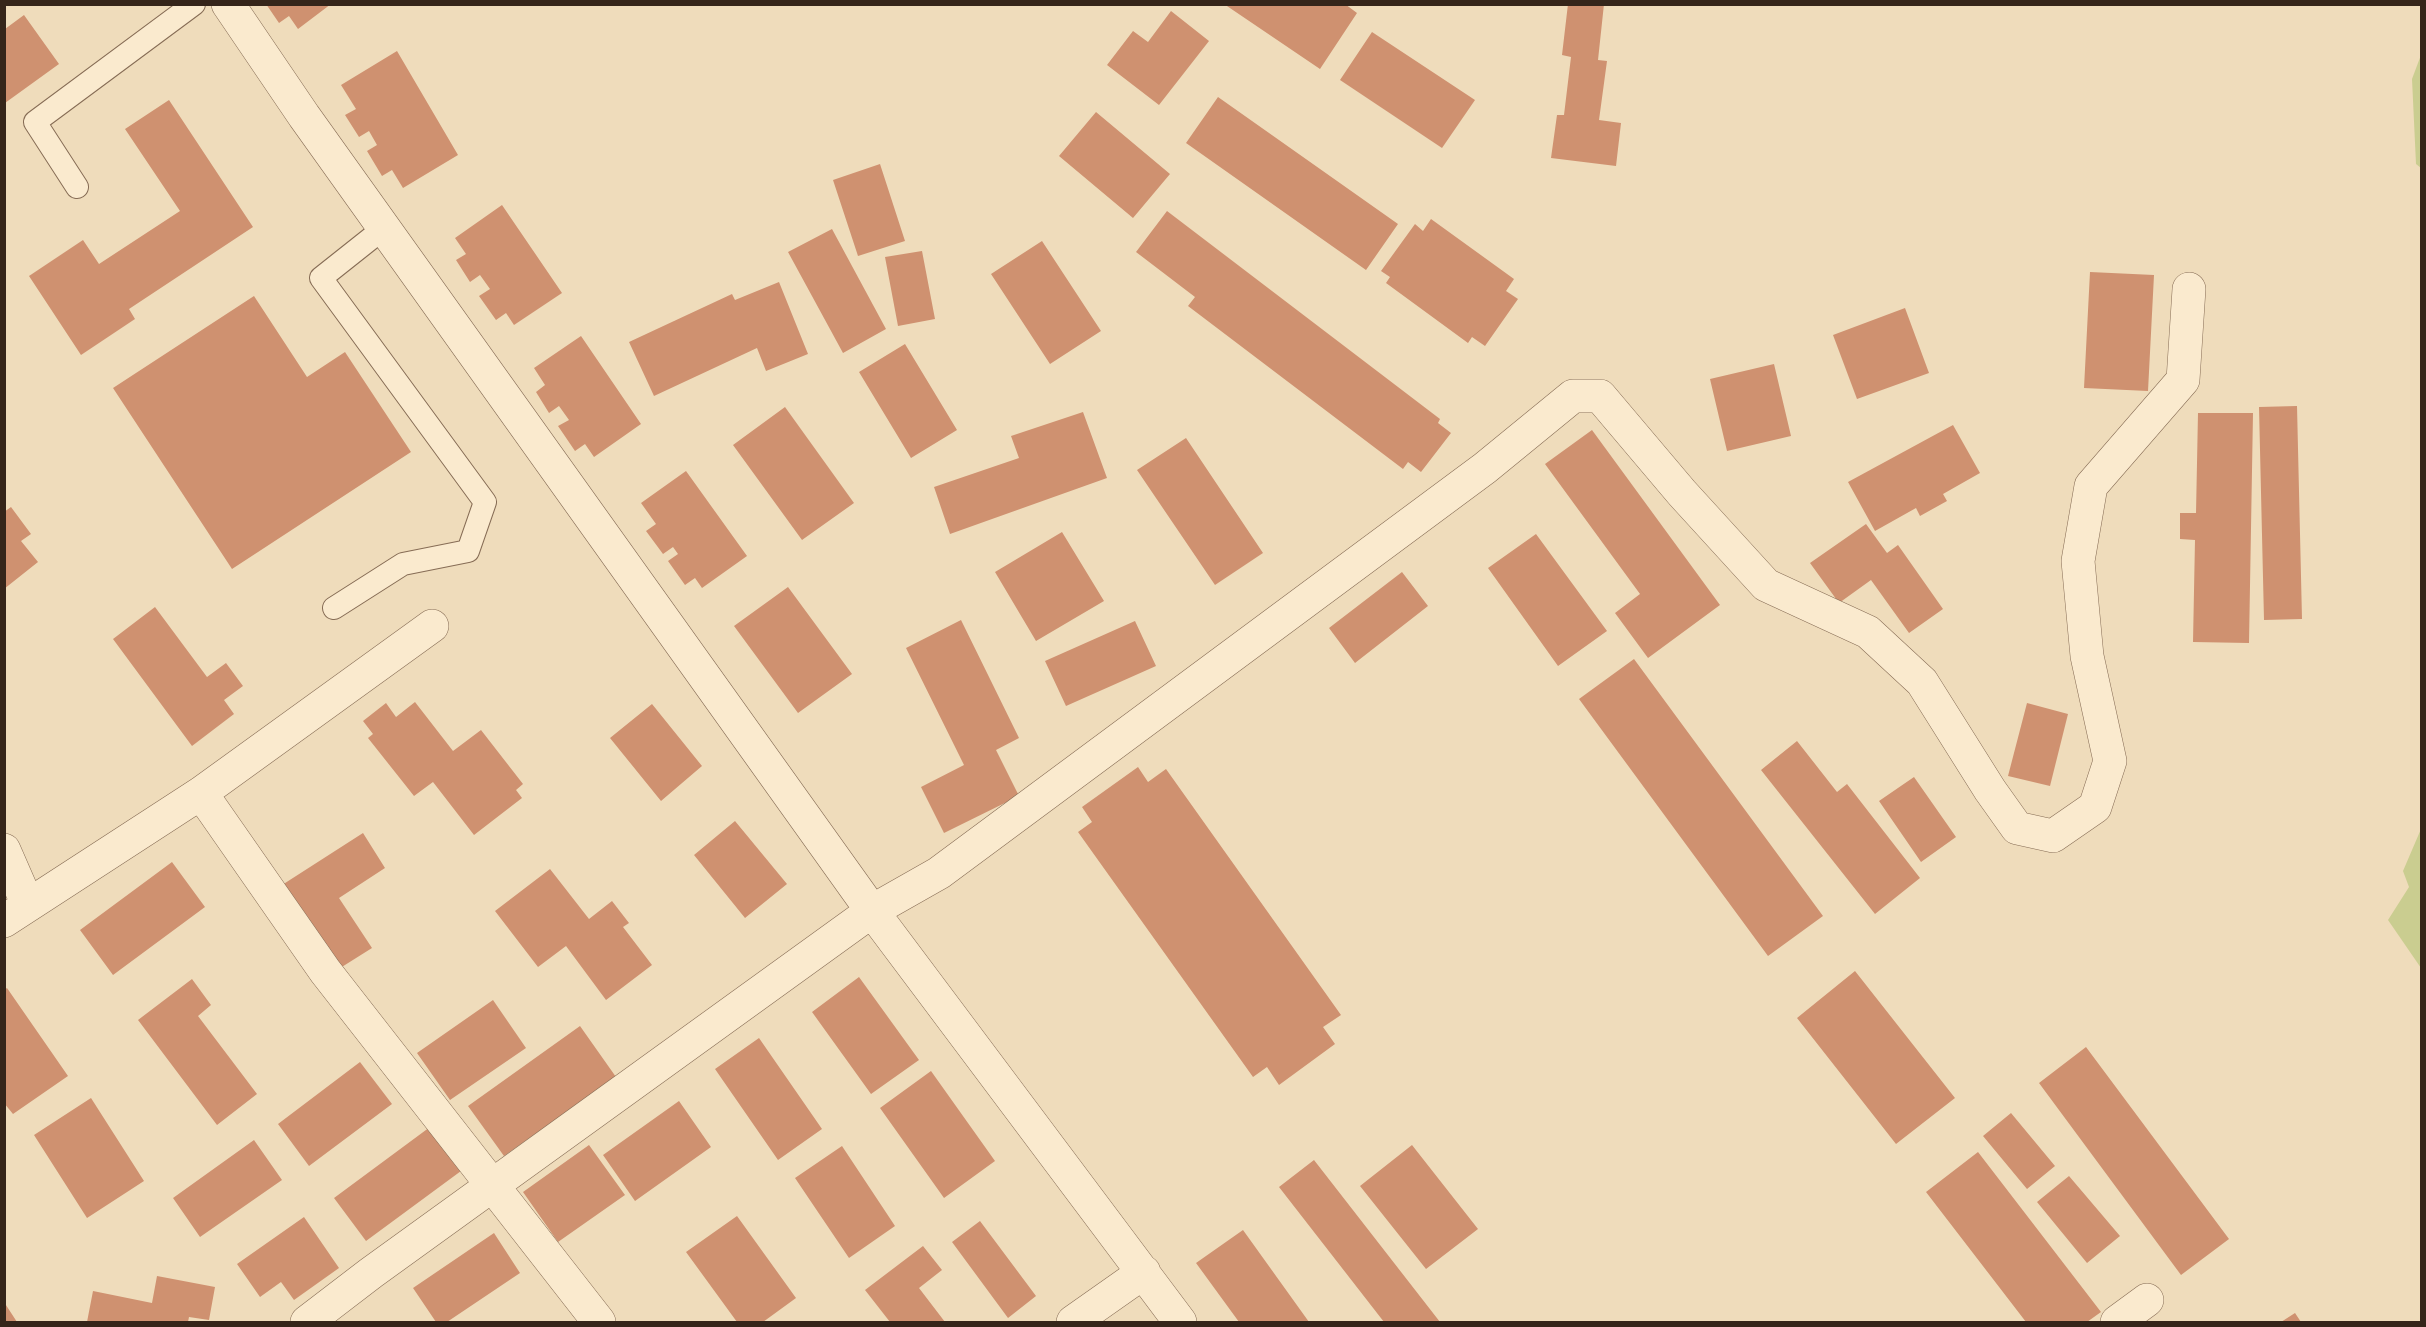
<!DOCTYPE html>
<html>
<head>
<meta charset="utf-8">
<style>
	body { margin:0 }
	#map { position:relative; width:2426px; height:1327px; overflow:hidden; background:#efdcbb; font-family:Merriweather,serif }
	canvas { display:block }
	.frame { position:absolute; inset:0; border:6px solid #35251a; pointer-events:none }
</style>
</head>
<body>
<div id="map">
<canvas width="2426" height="1327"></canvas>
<div class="frame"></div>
</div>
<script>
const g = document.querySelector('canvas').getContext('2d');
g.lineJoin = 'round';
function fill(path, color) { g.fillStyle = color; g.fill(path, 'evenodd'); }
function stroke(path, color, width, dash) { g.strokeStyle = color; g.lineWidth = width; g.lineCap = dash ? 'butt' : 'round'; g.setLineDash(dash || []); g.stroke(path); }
fill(new Path2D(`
	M 2421,55 L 2421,168 L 2416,164 L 2412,79 Z
	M 2421,829 L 2421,968 L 2388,920 L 2409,887 L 2403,871 Z`), '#cacd90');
fill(new Path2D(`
	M 266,4 L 331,4 L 298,29 L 289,16 L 279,23 Z
	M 1224,4 L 1345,4 L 1357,13 L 1320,69 Z
	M 1568,4 L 1604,4 L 1598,60 L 1607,61 L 1599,120 L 1621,123 L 1616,166 L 1551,158 L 1557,115 L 1564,115 L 1571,57 L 1562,55 Z
	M 1171,11 L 1209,41 L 1159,105 L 1107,65 L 1133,31 L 1148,42 Z
	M 24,15 L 59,64 L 5,103 L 5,29 Z
	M 1372,32 L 1475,100 L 1442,148 L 1340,80 Z
	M 397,51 L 458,155 L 403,188 L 392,170 L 382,176 L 367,151 L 377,145 L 369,131 L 359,137 L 345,115 L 356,109 L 341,85 Z
	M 1218,97 L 1398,224 L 1366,270 L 1186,143 Z
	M 169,100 L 253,227 L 129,309 L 135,319 L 81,355 L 29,276 L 83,240 L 99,264 L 180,211 L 125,129 Z
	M 1096,112 L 1170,174 L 1133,218 L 1059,156 Z
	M 880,164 L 905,241 L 858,256 L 833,180 Z
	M 502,205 L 562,293 L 514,325 L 506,313 L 496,320 L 479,296 L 490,289 L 480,275 L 470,282 L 456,260 L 466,254 L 455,238 Z
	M 1167,211 L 1440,419 L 1438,423 L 1451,433 L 1421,472 L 1408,462 L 1403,469 L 1188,306 L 1195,297 L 1136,252 Z
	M 1431,219 L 1514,279 L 1506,291 L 1518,299 L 1485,346 L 1472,337 L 1468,343 L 1386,283 L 1390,277 L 1381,271 L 1415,224 L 1423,231 Z
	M 832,229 L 886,329 L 843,353 L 788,252 Z
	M 1042,241 L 1101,331 L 1050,364 L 991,274 Z
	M 922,251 L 935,319 L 898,326 L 885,257 Z
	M 2090,272 L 2154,275 L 2148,391 L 2084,388 Z
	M 779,282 L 808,354 L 766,371 L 757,348 L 654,396 L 629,342 L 732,294 L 735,300 Z
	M 254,296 L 307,377 L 345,352 L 411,452 L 232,569 L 113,388 Z
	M 1905,308 L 1929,373 L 1857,399 L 1833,335 Z
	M 581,336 L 641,424 L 594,457 L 585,444 L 575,451 L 558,426 L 569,420 L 559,406 L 549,413 L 536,392 L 545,385 L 534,368 Z
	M 905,344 L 957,430 L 911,458 L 859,372 Z
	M 1774,364 L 1791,436 L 1727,451 L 1710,379 Z
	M 2297,406 L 2302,619 L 2264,620 L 2259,407 Z
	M 785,407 L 854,503 L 802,540 L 733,445 Z
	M 1083,412 L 1107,478 L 950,534 L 934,487 L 1019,458 L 1011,436 Z
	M 2198,413 L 2253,413 L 2249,643 L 2193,642 L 2195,540 L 2180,539 L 2180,513 L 2196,513 Z
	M 1953,425 L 1980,473 L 1943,494 L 1947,501 L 1920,516 L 1916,508 L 1875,531 L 1848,482 Z
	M 1592,430 L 1720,605 L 1648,658 L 1615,613 L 1640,594 L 1545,464 Z
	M 1186,438 L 1263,553 L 1215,585 L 1137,470 Z
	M 686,471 L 747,556 L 702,588 L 695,578 L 685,585 L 668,561 L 678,554 L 673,547 L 663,554 L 646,531 L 656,524 L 641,503 Z
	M 11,507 L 31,534 L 21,541 L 38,562 L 4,589 L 4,512 Z
	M 1866,524 L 1887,553 L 1898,545 L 1943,609 L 1909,633 L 1871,580 L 1839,603 L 1810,563 Z
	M 1062,532 L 1104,601 L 1036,641 L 995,572 Z
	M 1536,534 L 1607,631 L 1558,666 L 1488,568 Z
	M 1402,572 L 1428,606 L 1355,663 L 1329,628 Z
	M 788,587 L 852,674 L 798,713 L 734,626 Z
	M 155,607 L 207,677 L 226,663 L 243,686 L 224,700 L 234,714 L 192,746 L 113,639 Z
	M 961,620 L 1019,738 L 996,750 L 1019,796 L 944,833 L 921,787 L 964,765 L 906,648 Z
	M 1135,621 L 1156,666 L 1066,706 L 1045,661 Z
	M 1634,659 L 1823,916 L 1768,956 L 1579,699 Z
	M 415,702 L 453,751 L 481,730 L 523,784 L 516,790 L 522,798 L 474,835 L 433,782 L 414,796 L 368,738 L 373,734 L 363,721 L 386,703 L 396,717 Z
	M 2027,703 L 2068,714 L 2050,786 L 2008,776 Z
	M 652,704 L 702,766 L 661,801 L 610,738 Z
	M 1797,741 L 1837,792 L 1847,784 L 1920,878 L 1875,914 L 1761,770 Z
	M 1138,767 L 1148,782 L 1166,769 L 1341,1015 L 1323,1027 L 1335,1044 L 1279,1085 L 1267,1067 L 1253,1077 L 1078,832 L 1092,822 L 1082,807 Z
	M 1914,777 L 1956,837 L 1921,862 L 1879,801 Z
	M 735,821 L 787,884 L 745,918 L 694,855 Z
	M 363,833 L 385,868 L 339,898 L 372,948 L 337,970 L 282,885 Z
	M 172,862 L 205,907 L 113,975 L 80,930 Z
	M 550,869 L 589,919 L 612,901 L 629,923 L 623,927 L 652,965 L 606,1000 L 566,946 L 538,967 L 495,911 Z
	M 1855,971 L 1955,1098 L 1896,1144 L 1797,1018 Z
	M 859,977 L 919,1060 L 871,1094 L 812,1012 Z
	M 192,979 L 211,1005 L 198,1016 L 257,1094 L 217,1125 L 138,1020 Z
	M 7,988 L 68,1076 L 13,1114 L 4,1103 L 4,990 Z
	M 493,1000 L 526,1048 L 450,1100 L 417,1053 Z
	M 580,1026 L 616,1077 L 504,1156 L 468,1106 Z
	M 759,1038 L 822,1129 L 778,1160 L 715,1069 Z
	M 2086,1047 L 2229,1239 L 2181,1275 L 2039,1083 Z
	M 360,1062 L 392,1104 L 309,1166 L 278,1124 Z
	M 931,1071 L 995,1161 L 944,1198 L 880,1108 Z
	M 91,1098 L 144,1181 L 87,1218 L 34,1135 Z
	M 679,1101 L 711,1147 L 635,1201 L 603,1155 Z
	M 2011,1113 L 2055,1166 L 2027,1189 L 1983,1136 Z
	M 430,1127 L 461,1171 L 366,1241 L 334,1198 Z
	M 254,1140 L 282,1180 L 200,1237 L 173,1198 Z
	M 589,1145 L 625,1195 L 558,1242 L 523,1192 Z
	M 1412,1145 L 1478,1229 L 1426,1269 L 1360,1186 Z
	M 842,1146 L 895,1226 L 849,1258 L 795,1178 Z
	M 1978,1152 L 2101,1312 L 2087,1322 L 2026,1322 L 1926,1192 Z
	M 1314,1160 L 1440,1322 L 1384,1322 L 1279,1187 Z
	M 2069,1176 L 2120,1236 L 2087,1263 L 2037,1202 Z
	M 737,1216 L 796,1298 L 763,1322 L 737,1322 L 686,1252 Z
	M 304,1217 L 339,1268 L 294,1300 L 281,1282 L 260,1297 L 237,1264 Z
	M 980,1221 L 1036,1296 L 1008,1318 L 952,1242 Z
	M 1243,1230 L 1309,1322 L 1239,1322 L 1196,1263 Z
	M 494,1233 L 520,1273 L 447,1322 L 436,1322 L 413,1288 Z
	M 923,1246 L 942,1270 L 919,1288 L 945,1322 L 890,1322 L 865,1290 Z
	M 157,1276 L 215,1287 L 209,1320 L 189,1317 L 188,1322 L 87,1322 L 93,1291 L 152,1303 Z
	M 4,1302 L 17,1322 L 4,1322 Z
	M 2295,1313 L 2301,1322 L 2281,1322 Z`), '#cf9170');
const lane = new Path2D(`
	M 77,187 L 35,122 L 194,4
	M 334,608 L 403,564 L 468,551 L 485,502 L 321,278 L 384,228`);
const street = new Path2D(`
	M 228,4 L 304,116 L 872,911 L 1180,1322
	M 201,793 L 325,971 L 599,1322
	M 4,850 L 28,905
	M 4,921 L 201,793 L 432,626
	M 307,1322 L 371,1273 L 872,911 L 939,873 L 1485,468 L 1573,396 L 1600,396 L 1682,493 L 1766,585 L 1868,632 L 1922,682 L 1990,790 L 2017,828 L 2053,836 L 2095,807 L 2110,761 L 2087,656 L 2078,561 L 2091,486 L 2183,380 L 2189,289
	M 1073,1322 L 1144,1272
	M 2117,1322 L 2147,1300`);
stroke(lane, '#866c55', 24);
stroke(street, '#866c55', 34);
stroke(lane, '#faeace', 22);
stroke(street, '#faeace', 33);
</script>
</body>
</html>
